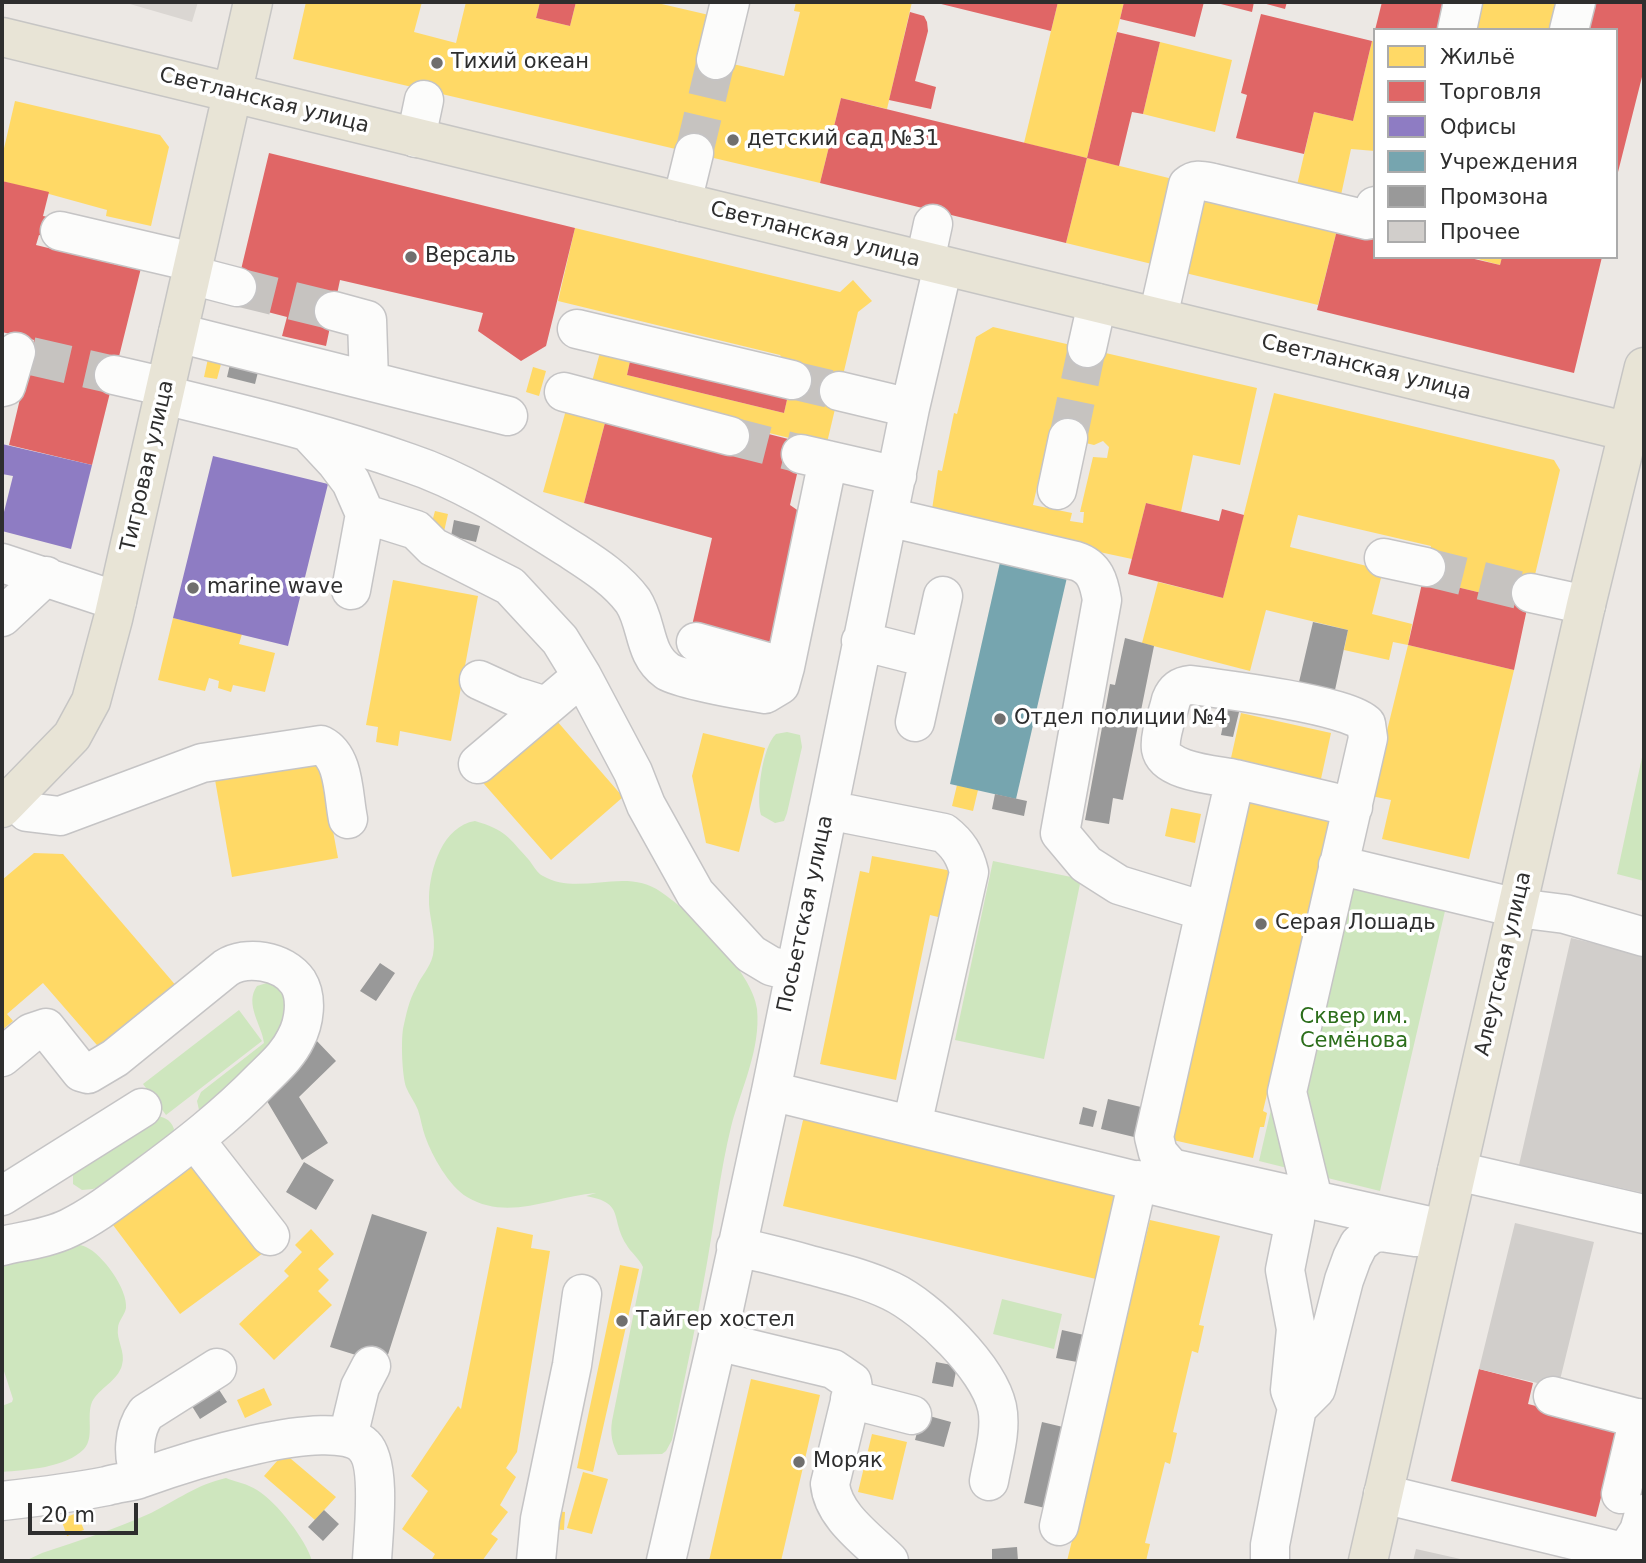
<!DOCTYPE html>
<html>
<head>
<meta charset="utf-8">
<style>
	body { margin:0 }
	#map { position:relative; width:1646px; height:1563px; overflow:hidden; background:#ece8e4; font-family:"DejaVu Sans",sans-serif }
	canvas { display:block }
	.frame { position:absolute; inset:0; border:4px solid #2e2e2e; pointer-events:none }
	.legend { position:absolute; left:1373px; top:28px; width:245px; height:231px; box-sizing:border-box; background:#fff; border:2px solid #ababab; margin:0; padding:9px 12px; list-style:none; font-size:21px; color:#2e2e2e }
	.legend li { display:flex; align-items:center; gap:14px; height:35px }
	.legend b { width:35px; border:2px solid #ababab }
	.scale { position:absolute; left:28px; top:1503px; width:110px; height:32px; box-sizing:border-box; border:4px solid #2e2e2e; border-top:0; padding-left:9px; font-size:21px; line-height:24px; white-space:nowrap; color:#2e2e2e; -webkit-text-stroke:5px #fff; paint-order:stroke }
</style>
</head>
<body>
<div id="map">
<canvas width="1646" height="1563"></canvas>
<div class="frame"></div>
<ul class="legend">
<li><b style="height:19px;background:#ffd966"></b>Жильё</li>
<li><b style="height:19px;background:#e06666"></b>Торговля</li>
<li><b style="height:19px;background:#8e7cc3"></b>Офисы</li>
<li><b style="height:19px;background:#76a5af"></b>Учреждения</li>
<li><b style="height:19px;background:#999"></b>Промзона</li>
<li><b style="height:19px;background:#d1cecb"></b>Прочее</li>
</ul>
<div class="scale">20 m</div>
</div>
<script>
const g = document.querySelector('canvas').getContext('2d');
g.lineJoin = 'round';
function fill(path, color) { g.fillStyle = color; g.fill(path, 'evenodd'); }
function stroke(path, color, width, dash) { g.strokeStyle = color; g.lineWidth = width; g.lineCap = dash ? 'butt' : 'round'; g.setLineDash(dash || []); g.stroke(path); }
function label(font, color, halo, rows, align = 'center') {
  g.font = font + ' "DejaVu Sans",sans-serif'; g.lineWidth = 7; g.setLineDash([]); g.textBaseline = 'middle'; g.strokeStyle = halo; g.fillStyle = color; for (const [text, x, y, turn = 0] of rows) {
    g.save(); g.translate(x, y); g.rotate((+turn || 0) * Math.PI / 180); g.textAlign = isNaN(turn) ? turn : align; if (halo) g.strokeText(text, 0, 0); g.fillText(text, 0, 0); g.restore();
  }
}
fill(new Path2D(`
	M 787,732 L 800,735 L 802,747 L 787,813 L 784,821 L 775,823 L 761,815 C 756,797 762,747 776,734 Z
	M 1644,748 L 1644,881 L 1617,874 Z
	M 475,821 C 506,830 508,837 529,860 C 533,865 537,873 543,876 C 579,897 626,866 661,892 C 691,912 753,972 757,1009 C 761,1049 741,1089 731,1127 C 720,1172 715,1218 707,1263 C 697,1322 684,1381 672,1440 L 666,1451 L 662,1454 L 618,1455 C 612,1443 610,1434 612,1421 L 643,1267 C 639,1258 631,1253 626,1244 C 610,1217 625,1203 586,1196 L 596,1193 C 553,1196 509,1222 467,1197 C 449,1186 432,1156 425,1136 C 422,1128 421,1119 418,1110 C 415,1102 409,1095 406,1087 C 402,1074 401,1042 403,1029 C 406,1015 409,1000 416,988 C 421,976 430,968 433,955 C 437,936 428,916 429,897 C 430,868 443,826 475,821 Z
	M 993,861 L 1081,879 L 1044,1059 L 955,1040 Z
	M 1327,869 L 1448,898 L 1380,1191 L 1259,1161 Z
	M 270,982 L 284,988 L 293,1023 L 207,1114 L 199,1110 L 197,1101 L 201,1092 L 264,1043 C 262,1025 244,1004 257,986 Z
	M 239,1010 L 262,1041 L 166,1115 L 143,1084 Z
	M 153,1115 C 163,1117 170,1118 174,1129 L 169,1142 L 112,1182 L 93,1189 L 82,1190 L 73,1184 L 73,1175 L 78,1164 Z
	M 65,1242 C 71,1244 80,1244 86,1247 C 102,1254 128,1289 126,1308 C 125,1315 118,1321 118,1328 C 116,1340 126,1352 122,1365 C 118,1381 99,1388 92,1402 C 86,1417 95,1437 84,1449 C 66,1468 26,1470 2,1472 L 2,1406 L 12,1402 L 13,1399 L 2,1365 L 2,1259 Z
	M 1002,1299 L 1062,1314 L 1054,1349 L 993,1334 Z
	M 226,1478 C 236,1482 248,1484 257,1490 C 276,1501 307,1541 312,1561 L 25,1561 L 42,1553 C 78,1541 116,1529 151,1513 C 177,1500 196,1485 226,1478 Z`), '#cee6be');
fill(new Path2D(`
	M 123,2 L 198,2 L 192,22 Z`), '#dad6d2');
fill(new Path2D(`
	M 306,2 L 422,2 L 414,32 L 456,43 L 466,2 L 540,2 L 536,18 L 570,26 L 576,2 L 653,2 L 709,15 L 699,56 L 784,76 L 800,12 L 794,11 L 796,2 L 912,2 L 887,109 L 841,98 L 820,183 L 293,59 Z
	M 1058,2 L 1124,2 L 1087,158 L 1181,181 L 1160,266 L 1066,243 L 1087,158 L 1024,143 Z
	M 1480,2 L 1559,2 L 1558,30 L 1473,30 Z
	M 1372,41 L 1375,42 L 1375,151 L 1351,149 L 1341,195 L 1297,185 L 1314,112 L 1353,121 Z
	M 1160,42 L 1232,60 L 1215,132 L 1143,114 Z
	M 15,101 L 160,135 L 169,147 L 151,226 L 106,216 L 107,210 L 2,181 L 2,157 Z
	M 1196,192 L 1338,226 L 1318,305 L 1177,271 Z
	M 575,228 L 840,292 L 853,280 L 872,301 L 858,312 L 826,447 L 590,389 L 602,345 L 632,352 L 627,375 L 784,413 L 793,373 L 780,355 L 558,301 Z
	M 1470,257 L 1502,257 L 1500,265 Z
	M 993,327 L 1257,388 L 1240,465 L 1193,455 L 1181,512 L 1146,503 L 1132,559 L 931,516 L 938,470 L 942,471 L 954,413 L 957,414 L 976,337 ZM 1049,434 L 1094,445 L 1103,441 L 1109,447 L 1107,458 L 1093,457 L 1080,512 L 1084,512 L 1083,523 L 1070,521 L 1072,513 L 1033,505 Z
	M 209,354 L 223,357 L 217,379 L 204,377 Z
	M 533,367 L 546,371 L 539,396 L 526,392 Z
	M 1274,393 L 1554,460 L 1560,470 L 1528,604 L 1423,579 L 1431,546 L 1298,515 L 1290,547 L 1383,570 L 1372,614 L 1412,624 L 1408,645 L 1393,642 L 1389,660 L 1344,650 L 1348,630 L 1266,610 L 1250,671 L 1142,643 L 1158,582 L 1223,598 Z
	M 566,410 L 606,419 L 584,503 L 543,492 Z
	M 435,511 L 448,514 L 443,536 L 429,533 Z
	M 393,580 L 478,596 L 451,741 L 400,731 L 398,746 L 376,742 L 378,727 L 366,725 Z
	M 173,618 L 242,634 L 239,644 L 275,653 L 265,692 L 233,685 L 231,692 L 218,688 L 219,681 L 209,678 L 205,691 L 158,680 Z
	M 1408,645 L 1514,670 L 1469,859 L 1382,839 L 1391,800 L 1371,796 Z
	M 550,713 L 623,797 L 551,860 L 477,776 Z
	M 1241,713 L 1331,733 L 1319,788 L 1229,767 Z
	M 703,733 L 765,748 L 739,852 L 706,843 L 692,776 Z
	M 319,755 L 338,858 L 232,877 L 214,774 Z
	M 957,785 L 978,790 L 973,811 L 952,806 Z
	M 1246,789 L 1334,809 L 1263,1111 L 1267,1113 L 1264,1127 L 1260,1127 L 1253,1158 L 1164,1138 Z
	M 1171,808 L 1201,814 L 1195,843 L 1165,836 Z
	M 34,853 L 63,854 L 178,988 L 103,1052 L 43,983 L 7,1014 L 13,1021 L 2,1030 L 2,880 Z
	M 872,856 L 952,871 L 942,918 L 930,915 L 896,1080 L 820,1064 L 860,871 L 869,873 Z
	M 804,1116 L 1117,1189 L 1096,1279 L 783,1206 Z
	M 197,1163 L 263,1253 L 180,1314 L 113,1225 Z
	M 1150,1220 L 1220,1236 L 1199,1325 L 1204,1326 L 1198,1353 L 1192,1351 L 1173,1432 L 1177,1433 L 1170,1464 L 1165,1462 L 1145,1543 L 1150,1544 L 1146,1561 L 1067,1561 Z
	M 497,1227 L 533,1235 L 531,1248 L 550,1251 L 517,1452 L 506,1468 L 516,1477 L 500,1505 L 508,1512 L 491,1534 L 498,1539 L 482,1561 L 431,1561 L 435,1554 L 402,1529 L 428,1491 L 411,1476 L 458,1406 L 461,1409 Z
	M 311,1229 L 334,1254 L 318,1269 L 329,1280 L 318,1291 L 332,1305 L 274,1360 L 239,1324 L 289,1276 L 284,1271 L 302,1252 L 295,1245 Z
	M 620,1265 L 639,1269 L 593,1472 L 577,1468 Z
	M 751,1379 L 820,1395 L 781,1561 L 709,1561 Z
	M 264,1388 L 272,1405 L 245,1418 L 237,1400 Z
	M 872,1434 L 907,1442 L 893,1500 L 858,1492 Z
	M 284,1453 L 336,1497 L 315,1520 L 264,1476 Z
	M 583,1472 L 608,1479 L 592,1534 L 567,1528 Z
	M 553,1511 L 565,1512 L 564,1530 L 551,1529 Z
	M 77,1513 L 84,1530 L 67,1536 L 61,1519 Z`), '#ffd966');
fill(new Path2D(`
	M 540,2 L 576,2 L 570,26 L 536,18 Z
	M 933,2 L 1058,2 L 1051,31 Z
	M 1124,2 L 1204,2 L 1195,37 L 1120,19 Z
	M 1213,2 L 1254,2 L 1252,12 Z
	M 1259,2 L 1287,2 L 1285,9 Z
	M 1382,2 L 1441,2 L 1450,4 L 1444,30 L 1375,30 Z
	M 1592,2 L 1644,2 L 1644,69 L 1617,176 L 1616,30 L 1585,30 Z
	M 910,12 L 924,16 L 927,22 L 928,31 L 915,81 L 936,87 L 931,109 L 889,100 Z
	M 1261,14 L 1372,41 L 1353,121 L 1314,112 L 1304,154 L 1236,138 L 1247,95 L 1241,93 Z
	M 1117,32 L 1160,42 L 1143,114 L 1132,112 L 1119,166 L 1087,158 Z
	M 841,98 L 1087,158 L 1066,243 L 820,183 Z
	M 269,153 L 575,228 L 546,346 L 521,361 L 478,331 L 483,313 L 340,280 L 326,346 L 282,336 L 287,317 L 233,303 Z
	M 2,181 L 49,192 L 43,216 L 53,218 L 48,237 L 39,235 L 36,245 L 122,266 L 124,260 L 142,264 L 92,465 L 9,445 L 34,340 L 2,332 Z
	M 1338,226 L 1375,235 L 1375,257 L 1466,257 L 1500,265 L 1502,257 L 1602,257 L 1574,373 L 1317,310 Z
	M 632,352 L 789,391 L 784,413 L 627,375 Z
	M 606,419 L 733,425 L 804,443 L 790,505 L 803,514 L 771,649 L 691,630 L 712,538 L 584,503 Z
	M 1146,503 L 1219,521 L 1222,509 L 1244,515 L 1223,598 L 1128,574 Z
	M 1423,579 L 1528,604 L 1514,670 L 1408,645 Z
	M 1479,1369 L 1533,1383 L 1528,1404 L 1619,1427 L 1596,1517 L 1451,1481 Z`), '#e06666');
fill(new Path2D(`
	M 2,444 L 92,465 L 71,549 L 2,531 L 2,520 L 13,476 L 2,474 Z
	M 213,456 L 328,484 L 288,646 L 173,618 Z`), '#8e7cc3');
fill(new Path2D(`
	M 1001,558 L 1068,573 L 1016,799 L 950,784 Z`), '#76a5af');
fill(new Path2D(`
	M 231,360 L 259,368 L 255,384 L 227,377 Z
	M 454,520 L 480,526 L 476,542 L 451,536 Z
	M 1313,622 L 1348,630 L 1335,690 L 1299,682 Z
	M 1125,638 L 1154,646 L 1123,800 L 1113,798 L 1109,824 L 1085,820 L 1110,684 L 1115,685 Z
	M 1227,706 L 1240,708 L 1233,737 L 1221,735 Z
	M 995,794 L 1027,801 L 1024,816 L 992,809 Z
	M 380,963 L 395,973 L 376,1001 L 360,991 Z
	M 315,1039 L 336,1061 L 299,1097 L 328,1143 L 302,1160 L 261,1091 Z
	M 1108,1099 L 1141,1107 L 1134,1137 L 1101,1129 Z
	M 1083,1107 L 1097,1111 L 1093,1127 L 1079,1124 Z
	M 304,1162 L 334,1180 L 316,1210 L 286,1192 Z
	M 372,1214 L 427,1232 L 385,1364 L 330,1347 Z
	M 1062,1330 L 1084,1335 L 1077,1362 L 1056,1358 Z
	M 936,1362 L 957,1366 L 953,1387 L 932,1383 Z
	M 216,1385 L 227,1402 L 200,1419 L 190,1403 Z
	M 922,1414 L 951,1422 L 944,1447 L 915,1440 Z
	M 1042,1422 L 1063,1427 L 1045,1508 L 1024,1503 Z
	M 324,1510 L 339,1524 L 323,1541 L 308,1527 Z
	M 1017,1547 L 1018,1561 L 992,1561 L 992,1549 Z`), '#999');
fill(new Path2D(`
	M 1571,938 L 1644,955 L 1644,1193 L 1519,1165 Z
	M 1515,1223 L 1594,1242 L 1558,1388 L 1479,1369 Z
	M 1416,1549 L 1465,1560 L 1464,1561 L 1413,1561 Z`), '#d1cecb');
stroke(new Path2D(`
	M 694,153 L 716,60
	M 237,287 L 334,311
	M 31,356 L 114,375
	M 792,380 L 839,391
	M 730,436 L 801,454
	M 1068,438 L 1087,348
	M 1426,567 L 1531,593`), '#c6c3c0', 38, [38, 19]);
const minor = new Path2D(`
	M 1457,30 L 1463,2
	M 1569,30 L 1576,2
	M 716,60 L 730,2
	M 416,138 L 424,100
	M 682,202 L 694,153
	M 60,231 L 193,262
	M 925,261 L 933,224
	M 191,275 L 237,287
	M 334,311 L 367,320 L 369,380
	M 1158,317 L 1188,185 C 1196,178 1203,181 1213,183 L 1367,220 L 1372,217 L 1375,206
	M 577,329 L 792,380
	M 178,333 L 508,416
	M 1087,348 L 1097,303
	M 114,375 L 166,387
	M 2,387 L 6,386 L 16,352
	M 839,391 L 910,408
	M 564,392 L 730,436
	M 164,395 C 246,415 330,435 409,463 C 466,482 517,516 568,548 C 591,563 616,578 633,601 C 648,624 643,654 667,671 C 678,679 747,691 765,694 L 780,685 L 785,667 L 828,460
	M 309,433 L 336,462 L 351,482 L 365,514 L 416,530 L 433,547 L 510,586 L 560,640 L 582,676
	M 801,454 L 897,476
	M 1057,490 L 1068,438
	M 888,517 L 1076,561 C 1095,567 1099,582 1102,600 L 1060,833 L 1086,864 L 1119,885 L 1204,911
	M 1384,558 L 1426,567
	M 2,563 L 117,601
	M 351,590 L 365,514
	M 1531,593 L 1586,605
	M 2,617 L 46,576
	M 861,641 L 928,658
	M 696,642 L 785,667
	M 479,680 L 514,696 L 546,706
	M 915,722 L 943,596
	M 478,764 L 582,676 L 633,772 L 646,805 L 695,893 L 751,954 L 771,966 L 794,972
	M 1235,779 L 1353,807
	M 13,799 L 27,812 L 60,816 L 202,763 L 321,745 C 345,757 343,795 348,819
	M 828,810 L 944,833 C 958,844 965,855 969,872 L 912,1125
	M 1338,865 L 1517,908 L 1565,914 L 1644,937
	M 2,1057 L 31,1033 L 46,1028 L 81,1072 L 88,1074 L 115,1058 L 226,968 C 246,955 283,960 298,982 C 308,998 304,1023 296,1038 C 288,1055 275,1066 262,1079 C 226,1116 186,1147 144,1178 C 119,1196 96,1215 69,1228 C 49,1238 23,1241 2,1246
	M 771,1091 L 1295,1220 L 1285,1270 L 1296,1329 L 1290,1390 L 1297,1408
	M 195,1140 L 270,1236
	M 1457,1171 L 1644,1214
	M 2,1196 L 142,1108
	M 1313,1199 L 1287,1092 L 1368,738 L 1366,724 C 1349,705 1222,689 1191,685 C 1180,686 1175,690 1171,700 C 1168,714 1159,735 1161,749 C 1165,772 1216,775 1235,779 L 1154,1137 L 1158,1153 L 1171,1168 L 1443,1229
	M 736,1247 C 763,1252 788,1259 814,1266 C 840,1273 866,1279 891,1291 C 927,1308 988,1367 997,1407 C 1002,1430 993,1458 989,1481
	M 717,1341 L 833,1369 L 852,1382 L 853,1389 L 830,1484 C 833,1516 867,1539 889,1561
	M 1553,1396 L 1644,1420
	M 850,1399 L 912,1415
	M 348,1437 L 360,1387 L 371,1366
	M 141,1477 C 132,1458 133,1431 146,1413 L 217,1368
	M 1383,1494 L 1644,1557
	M 1621,1494 L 1639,1418
	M 2,1501 C 37,1497 72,1493 107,1486 C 117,1483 129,1482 139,1479 C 177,1465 333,1413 364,1446 C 382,1464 373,1536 372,1561
	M 1059,1526 L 1138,1180
	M 536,1561 L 540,1519 L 572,1365 L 582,1294
	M 666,1561 L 717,1341 L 771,1091 L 910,408 L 943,266
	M 1270,1561 L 1270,1545 L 1297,1408 L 1316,1389 L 1344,1280 L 1352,1258 L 1359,1244 L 1371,1234 L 1381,1232 L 1415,1237
	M 1623,1561 L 1625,1553 L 1639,1531 L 1644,1514`);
const major = new Path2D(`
	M 2,37 L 1629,432
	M 2,808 L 72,736 L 91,701 L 113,619 L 253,2
	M 1368,1561 L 1586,605 L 1644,367`);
stroke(minor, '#c5c4c5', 41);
stroke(major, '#c6c5c4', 41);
stroke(minor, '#fcfcfb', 38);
stroke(major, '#e8e4d6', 38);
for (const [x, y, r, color] of [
	[437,63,7,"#706f6e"],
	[733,140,7,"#706f6e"],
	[411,257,7,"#706f6e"],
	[193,588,7,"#706f6e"],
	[1000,719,7,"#706f6e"],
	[1261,924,7,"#706f6e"],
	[622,1321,7,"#706f6e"],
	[799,1462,7,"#706f6e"]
]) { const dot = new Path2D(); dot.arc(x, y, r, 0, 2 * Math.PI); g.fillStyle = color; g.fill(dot); stroke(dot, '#fff', 2.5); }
label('21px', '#2e2e2e', '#fff', [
	["Тихий океан",451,63],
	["детский сад №31",747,140],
	["Версаль",425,257],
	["marine wave",207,588],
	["Отдел полиции №4",1014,719],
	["Серая Лошадь",1275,924],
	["Тайгер хостел",636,1321],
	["Моряк",813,1462]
], 'left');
label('21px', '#2e2e2e', '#fff', [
	["Светланская улица",264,101,14],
	["Светланская улица",815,235,14],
	["Светланская улица",1366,368,14],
	["Тигровая улица",148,466,-77],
	["Посьетская улица",806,914,-78],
	["Алеутская улица",1504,964,-77]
]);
label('21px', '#2c6e1b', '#fff', [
	["Сквер им.",1354,1018],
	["Семёнова",1354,1042]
]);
</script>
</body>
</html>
